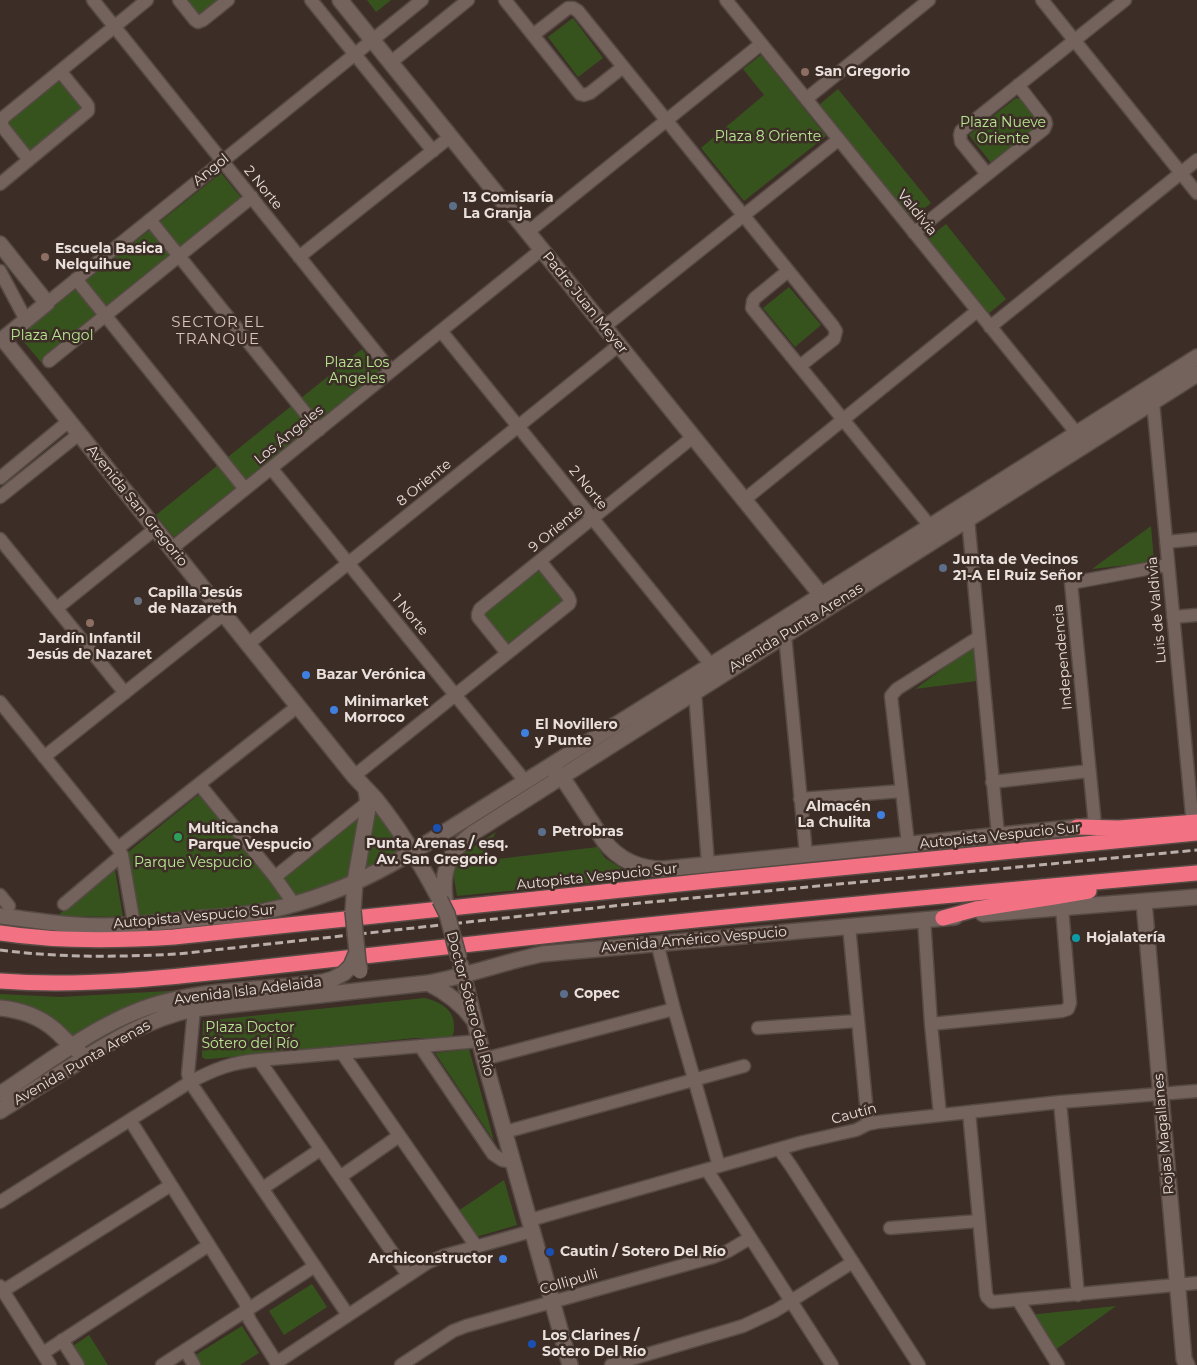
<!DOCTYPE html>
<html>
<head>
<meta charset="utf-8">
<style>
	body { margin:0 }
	canvas { display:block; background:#3c2d27 }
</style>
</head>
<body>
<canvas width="1197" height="1365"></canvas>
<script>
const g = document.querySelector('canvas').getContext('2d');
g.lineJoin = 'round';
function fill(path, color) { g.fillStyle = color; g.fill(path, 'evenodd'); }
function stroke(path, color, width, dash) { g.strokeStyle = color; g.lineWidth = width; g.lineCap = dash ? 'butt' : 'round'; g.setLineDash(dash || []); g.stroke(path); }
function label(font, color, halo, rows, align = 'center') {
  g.font = font + ' Montserrat,sans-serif'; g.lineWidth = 5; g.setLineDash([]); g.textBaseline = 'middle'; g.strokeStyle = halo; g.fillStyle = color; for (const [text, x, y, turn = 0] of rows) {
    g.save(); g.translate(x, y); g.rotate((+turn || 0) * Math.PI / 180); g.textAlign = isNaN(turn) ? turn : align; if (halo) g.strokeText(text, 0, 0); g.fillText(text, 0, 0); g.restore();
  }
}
fill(new Path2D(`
	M 185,0 L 221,0 L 200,17 Z
	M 367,0 L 391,0 L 376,12 Z
	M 573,18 L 603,58 L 578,77 L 548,37 Z
	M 761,55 L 826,136 L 744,201 L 701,148 L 764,95 L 743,69 Z
	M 61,79 L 84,109 L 29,151 L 6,121 Z
	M 838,89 L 931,203 L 911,219 L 819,105 Z
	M 1016,98 L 1020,99 L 1038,121 L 1038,126 L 991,163 L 969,135 Z
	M 221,173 L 248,206 L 46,368 L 18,335 Z
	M 946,224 L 1006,299 L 987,315 L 926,240 Z
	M 789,287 L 821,325 L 795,347 L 763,308 Z
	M 362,349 L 380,372 L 174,537 L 156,515 Z
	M 1151,526 L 1154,562 L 1092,569 Z
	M 538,568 L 564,601 L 507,644 L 482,611 Z
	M 974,646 L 977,681 L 915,689 Z
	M 201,795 L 274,882 L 283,899 L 281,902 L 240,909 L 144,917 L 139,914 L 127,853 L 197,796 Z
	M 374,805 L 403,849 L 364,873 Z
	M 360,813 L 348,878 L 293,899 L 279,879 Z
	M 496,832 L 481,861 L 598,847 L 605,858 L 621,868 L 650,877 L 457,896 L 453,872 L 461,855 Z
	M 115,870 L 123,917 L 57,916 Z
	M 187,990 L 73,1038 L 0,1004 L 0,994 L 60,997 Z
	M 425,998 C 440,1002 454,1009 454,1026 C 454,1030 454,1035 451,1037 C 447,1040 422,1038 415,1038 L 210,1059 L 205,1059 L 202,1057 L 203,1021 Z
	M 469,1049 L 494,1141 L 435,1053 Z
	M 504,1180 L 517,1225 L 476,1237 L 458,1211 Z
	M 312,1284 L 327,1307 L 284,1335 L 269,1311 Z
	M 1116,1306 L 1051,1353 L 1028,1315 Z
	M 242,1326 L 259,1353 L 240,1365 L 199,1365 L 194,1356 Z
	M 89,1335 L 108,1365 L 85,1365 L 73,1346 Z`), '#37531d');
const street = new Path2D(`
	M 93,0 L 391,371
	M 179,0 L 195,20 L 198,22 L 203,20 L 228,0
	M 311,0 L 433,151
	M 505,0 L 580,94 L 584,95 L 590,93 L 623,67
	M 726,0 L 1083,441
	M 1042,0 L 1197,193
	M 533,35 L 568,8 L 573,8 L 578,11 L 833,326 L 836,331 L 834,339 L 800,366
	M 390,63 L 468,0
	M 806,99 L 929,0
	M 29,160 L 2,126 L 2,121 L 4,117 L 147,0
	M 987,174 L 961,142 L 960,135 L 961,131 L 1125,0
	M 0,184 L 88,111 L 88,106 L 86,103 L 60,71
	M 150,220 L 319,430
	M 528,232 L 761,44
	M 914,233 L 1044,129 L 1046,124 L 1045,120 L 1018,85
	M 299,257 L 450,137
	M 0,271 L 26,320
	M 788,271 L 755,298 L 753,301 L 752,308 L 930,526
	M 76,279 L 245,489
	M 47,303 L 422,0
	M 604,327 L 838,140
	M 990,327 L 1197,160
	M 441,331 L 711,665
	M 49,361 L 252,197
	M 1153,402 L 1192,815
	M 271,468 L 525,781
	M 0,478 L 69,421
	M 0,497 L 79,434
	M 744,500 L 977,311
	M 968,519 L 998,835
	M 0,539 L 125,693
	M 1166,542 L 1197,539
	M 171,549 L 541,250
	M 57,608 L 155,529
	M 1173,617 L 1197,615
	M 785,635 L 806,854
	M 248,644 L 619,345
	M 507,653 L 478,617 L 478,614 L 480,609 L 693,437
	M 695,693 L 708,864
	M 0,702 L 118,848 L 122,855 L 134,924
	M 44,757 L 224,614
	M 354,776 L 569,604 L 570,601 L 568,596 L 540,561
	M 992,782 L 1089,771
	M 199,784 L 275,877 L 294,904
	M 800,799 L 902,791
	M 1095,825 L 1071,583 L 1168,565
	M 908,844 L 891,696 L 897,689 L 979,637
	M 118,848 L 298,706
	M 275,877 L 368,802
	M 0,895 L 9,906
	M 64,904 L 122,855
	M 924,919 L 931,1024 L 940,1115
	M 849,926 L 868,1124
	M 657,943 L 674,1009 L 719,1166
	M 194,1009 L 188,1074 L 190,1082 L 348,1315
	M 931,1024 L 1062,1011 L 1068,1009 L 1070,1003 L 1062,908
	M 758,1028 L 857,1021
	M 420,1046 L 493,1154 L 502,1160 L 513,1162
	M 342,1053 L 476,1246
	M 484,1059 L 674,1009
	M 259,1060 L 408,1275
	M 1060,1102 L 1078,1295
	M 969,1112 L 986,1294 L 987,1297 L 992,1302 L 1197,1283
	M 130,1120 L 245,1302 L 249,1319 L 278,1365
	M 505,1132 L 744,1066
	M 779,1149 L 791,1166 L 919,1365
	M 707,1170 L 832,1365
	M 340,1177 L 399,1136
	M 263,1188 L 321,1149
	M 0,1202 L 190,1082 C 213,1070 232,1062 259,1060 L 480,1041
	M 530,1220 L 803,1142 L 856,1130 L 868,1124 L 878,1122 L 1060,1102 L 1197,1091
	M 890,1228 L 979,1221
	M 0,1286 L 50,1365
	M 3,1291 L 171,1185
	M 1018,1300 L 1058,1365
	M 62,1340 L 78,1365
	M 185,1350 L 194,1365
	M 43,1353 L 209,1245
	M 276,1363 L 427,1263 L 443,1256 L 532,1231
	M 162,1365 L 315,1266
	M 401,1365 L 453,1331 L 466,1326 L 713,1257 L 728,1251 L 750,1238
	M 611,1365 L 743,1326 L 775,1311 L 853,1262`);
const secondary = new Path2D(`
	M 340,0 L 826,601
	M 0,244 L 47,303 L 3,339 L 354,776 C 362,785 371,793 378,802 C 402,832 422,866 440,900
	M 554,770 L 562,777 L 604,841 C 619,860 638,869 663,869 L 1090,826
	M 445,899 C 441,870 450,850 473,833 L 1197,374
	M 1144,902 L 1184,1359 L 1187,1365
	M 353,911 L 355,882 L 368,808 L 367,796 L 366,790
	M 983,914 L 1197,897
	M 0,916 C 25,919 50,923 76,925 C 115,928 154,923 193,919 C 217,917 242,916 265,911 C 287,907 310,900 331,892 C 367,879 400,860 432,840 L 711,665 L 1197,357
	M 461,966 L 484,1059 L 570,1365
	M 428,983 C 446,992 461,1003 473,1019
	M 0,1008 C 21,1010 39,1016 55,1030 C 63,1037 70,1046 79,1051
	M 0,1094 C 52,1060 108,1015 169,1001 C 219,988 272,990 323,982 L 333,979 L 344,973
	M 0,1111 C 23,1097 46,1082 69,1068 C 110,1042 147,1019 194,1009 L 428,983 C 467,976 504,962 542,954 L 955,917`);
const highway = new Path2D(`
	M 1077,827 L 1119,828 L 1197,822
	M 943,918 L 976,909 L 1054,897 L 1089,891
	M 0,933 C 58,942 116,941 174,937 L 717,880 L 1197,833
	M 0,981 C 83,987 165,978 247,969 C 325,960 403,951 481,943 C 720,916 958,894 1197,873`);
stroke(street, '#564a44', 15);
stroke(secondary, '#564a44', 18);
stroke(highway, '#564a44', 18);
stroke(street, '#74635c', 12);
stroke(secondary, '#74635c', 15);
stroke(highway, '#f27283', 15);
stroke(new Path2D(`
	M 0,950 C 60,958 118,957 178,954 L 640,903 L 1197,850`), '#b9aea9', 3, [8, 4]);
const secondaryBridge = new Path2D(`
	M 440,900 L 447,914 L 459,959
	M 353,911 L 358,962 L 360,971
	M 344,973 L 351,966 L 357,952`);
stroke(secondaryBridge, '#564a44', 18, []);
stroke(secondaryBridge, '#74635c', 15);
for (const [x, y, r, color] of [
	[805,72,5,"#8d6e63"],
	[453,206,5,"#5c6f8a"],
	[45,257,5,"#8d6e63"],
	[943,568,5,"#5c6f8a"],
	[138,601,5,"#6b7280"],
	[90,623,5,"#8d6e63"],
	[306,675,5,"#3f7fe0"],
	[334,710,5,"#3f7fe0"],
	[525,733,5,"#3f7fe0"],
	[881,815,5,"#3f7fe0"],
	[437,828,5,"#1a4fb4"],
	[542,832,5,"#5c6f8a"],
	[178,837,5,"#2e9e5b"],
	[1076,938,5,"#0f9aa8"],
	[564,994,5,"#5c6f8a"],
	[550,1252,5,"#1a4fb4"],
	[503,1259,5,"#3f7fe0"],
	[532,1344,5,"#1a4fb4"]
]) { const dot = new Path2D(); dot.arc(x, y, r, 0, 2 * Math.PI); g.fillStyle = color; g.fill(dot); stroke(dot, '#3c2d27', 2); }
label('bold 14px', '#e9dfdb', '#3c2d27', [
	["San Gregorio",815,72],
	["13 Comisaría",463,198],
	["La Granja",463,214],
	["Escuela Basica",55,249],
	["Nelquihue",55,265],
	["Junta de Vecinos",953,560],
	["21-A El Ruiz Señor",953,576],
	["Capilla Jesús",148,593],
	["de Nazareth",148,609],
	["Jardín Infantil",90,639,"center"],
	["Jesús de Nazaret",90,655,"center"],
	["Bazar Verónica",316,675],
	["Minimarket",344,702],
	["Morroco",344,718],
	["El Novillero",535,725],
	["y Punte",535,741],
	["Almacén",871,807,"right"],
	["La Chulita",871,823,"right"],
	["Multicancha",188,829],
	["Parque Vespucio",188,845],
	["Petrobras",552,832],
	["Punta Arenas / esq.",437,844,"center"],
	["Av. San Gregorio",437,860,"center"],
	["Hojalatería",1086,938],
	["Copec",574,994],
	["Cautin / Sotero Del Río",560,1252],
	["Archiconstructor",493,1259,"right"],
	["Los Clarines /",542,1336],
	["Sotero Del Río",542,1352]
], 'left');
label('14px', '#b8e792', '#3c2d27', [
	["Plaza Nueve",1003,123],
	["Oriente",1003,139],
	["Plaza 8 Oriente",768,137],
	["Plaza Angol",52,336],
	["Plaza Los",357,363],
	["Angeles",357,379],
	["Parque Vespucio",193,863],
	["Plaza Doctor",250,1028],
	["Sótero del Río",250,1044]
]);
label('14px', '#e9dfdb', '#3c2d27', [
	["Angol",211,170,-39],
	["2 Norte",263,188,51],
	["Valdivia",917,213,51],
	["Padre Juan Meyer",585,303,51],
	["Los Ángeles",289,435,-39],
	["8 Oriente",424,483,-39],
	["2 Norte",588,488,51],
	["Avenida San Gregorio",137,506,51],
	["9 Oriente",556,529,-39],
	["Luis de Valdivia",1157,610,-95],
	["1 Norte",410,615,51],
	["Avenida Punta Arenas",796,628,-32],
	["Independencia",1063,657,-95],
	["Autopista Vespucio Sur",1000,836,-6],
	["Autopista Vespucio Sur",597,877,-6],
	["Autopista Vespucio Sur",194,917,-5],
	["Avenida Américo Vespucio",694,940,-5],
	["Avenida Isla Adelaida",248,991,-7],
	["Doctor Sótero del Río",470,1004,75],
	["Avenida Punta Arenas",82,1063,-30],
	["Cautín",854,1114,-15],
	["Rojas Magallanes",1164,1134,-95],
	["Collipulli",569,1282,-16]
]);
g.letterSpacing = '1px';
label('15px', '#d6c3bb', '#3c2d27', [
	["SECTOR EL",218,323],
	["TRANQUE",218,340]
]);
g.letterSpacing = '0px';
</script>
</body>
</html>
